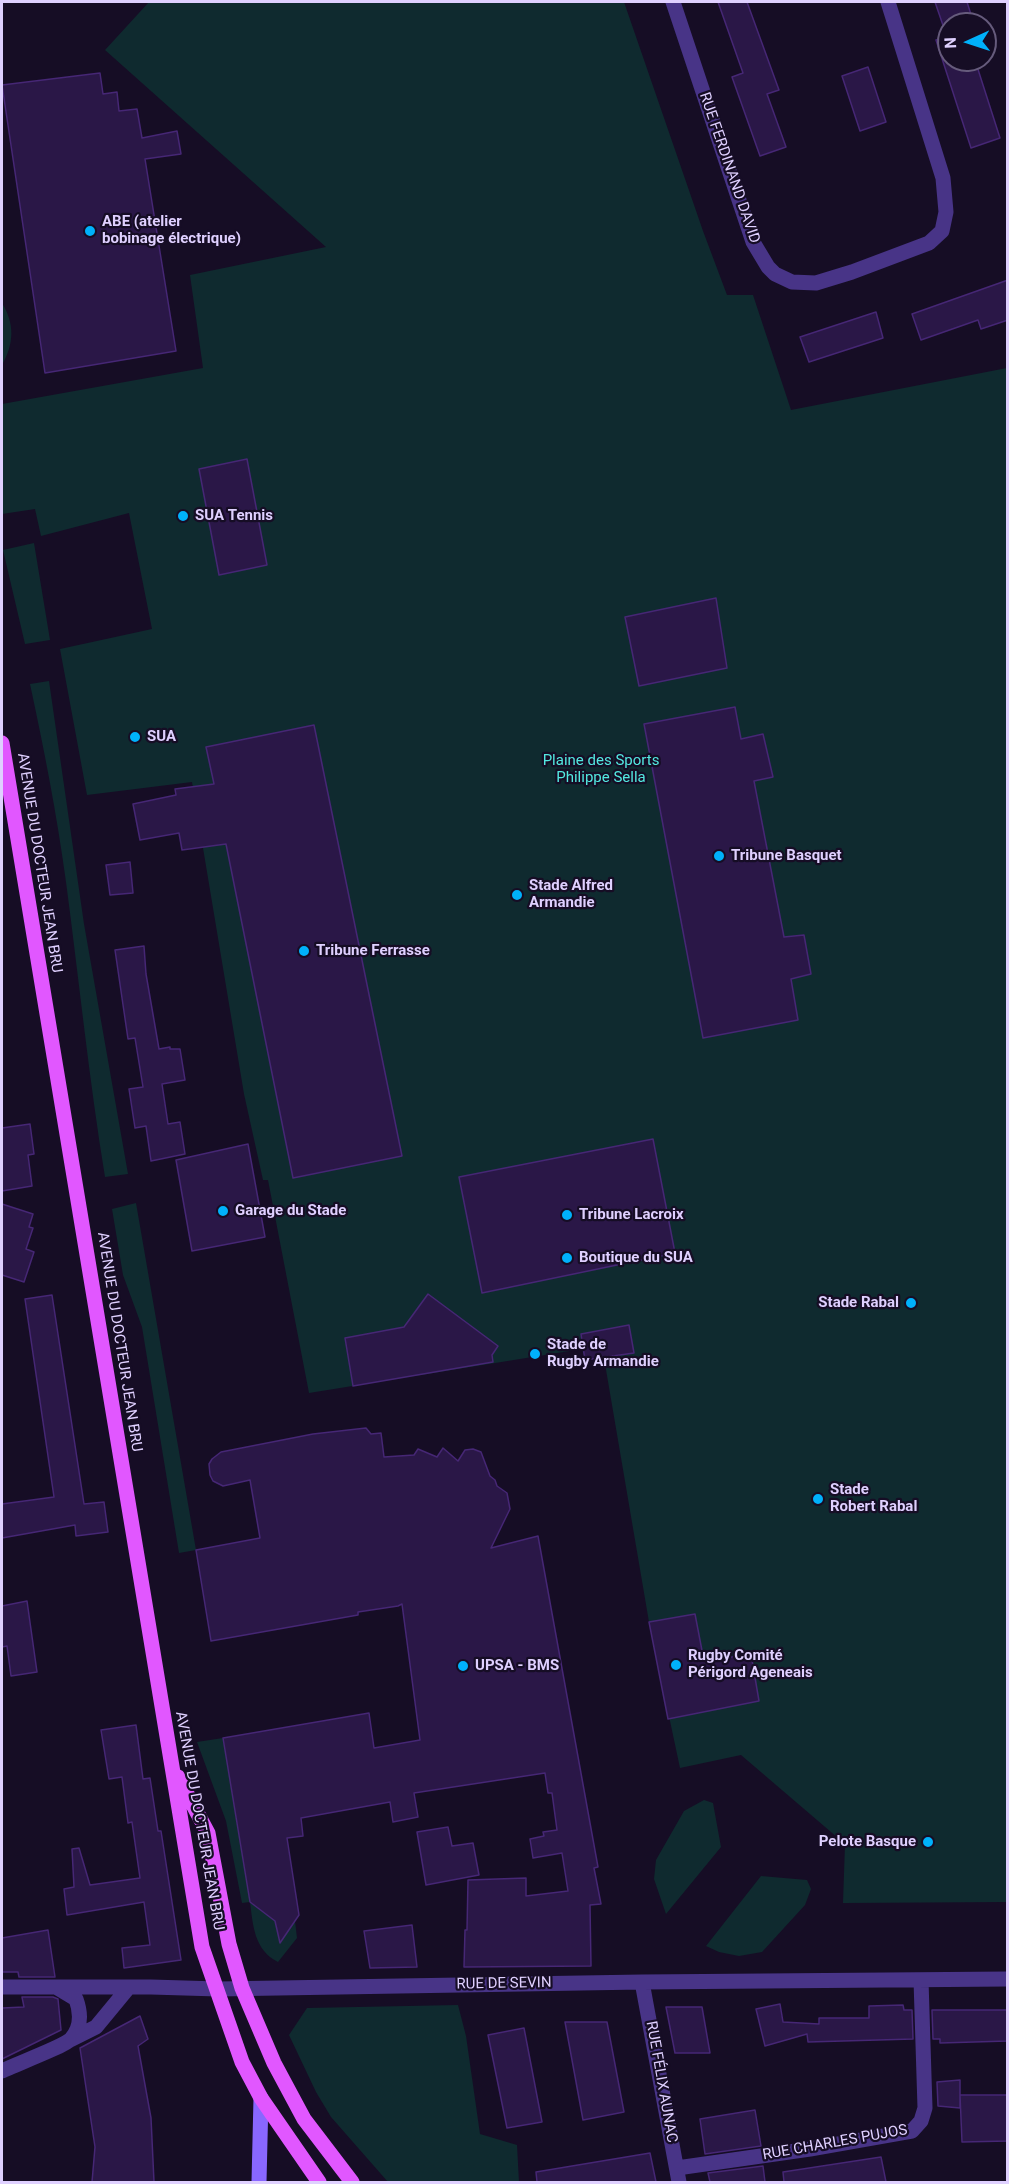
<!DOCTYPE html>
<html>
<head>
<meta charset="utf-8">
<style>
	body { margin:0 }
	#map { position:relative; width:1009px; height:2184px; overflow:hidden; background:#160d25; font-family:Roboto,sans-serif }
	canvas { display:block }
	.frame { position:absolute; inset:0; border:3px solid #dfd0ff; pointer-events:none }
	.north { position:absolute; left:937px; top:12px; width:60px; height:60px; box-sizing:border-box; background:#160d25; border:2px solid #665b7c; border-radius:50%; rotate:267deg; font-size:16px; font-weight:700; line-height:24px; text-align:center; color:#dfd0ff }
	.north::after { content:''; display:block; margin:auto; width:21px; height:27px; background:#00b1fb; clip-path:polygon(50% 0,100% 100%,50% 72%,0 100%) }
</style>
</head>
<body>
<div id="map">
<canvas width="1009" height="2184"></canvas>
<div class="frame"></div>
<div class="north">N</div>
</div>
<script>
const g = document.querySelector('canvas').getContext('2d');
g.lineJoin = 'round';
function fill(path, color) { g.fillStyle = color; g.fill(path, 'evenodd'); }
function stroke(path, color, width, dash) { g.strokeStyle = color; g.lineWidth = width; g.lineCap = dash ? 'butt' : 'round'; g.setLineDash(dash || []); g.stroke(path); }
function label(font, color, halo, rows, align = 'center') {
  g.font = font + ' Roboto,sans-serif'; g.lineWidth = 4.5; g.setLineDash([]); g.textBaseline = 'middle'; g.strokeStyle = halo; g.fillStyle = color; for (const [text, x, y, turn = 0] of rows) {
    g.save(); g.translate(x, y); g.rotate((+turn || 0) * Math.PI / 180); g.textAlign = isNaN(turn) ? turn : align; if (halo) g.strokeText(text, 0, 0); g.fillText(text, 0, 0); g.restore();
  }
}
fill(new Path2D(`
	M 149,2 L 624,2 L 703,231 L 727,295 L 753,295 L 791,410 L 1007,368 L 1007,1902 L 843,1903 L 845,1844 L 741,1755 L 680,1768 L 649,1622 L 604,1358 L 585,1360 L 582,1349 L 309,1393 L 268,1180 L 263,1180 L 244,1094 L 192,782 L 87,795 L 60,649 L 152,629 L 129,513 L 41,536 L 35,509 L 2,514 L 2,404 L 203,368 L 190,275 L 326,247 L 105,50 Z
	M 2,303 C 15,324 14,344 2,365 Z
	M 34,543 L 50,640 L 25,644 L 3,550 Z
	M 49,681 L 84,924 L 128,1174 L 105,1177 C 89,1079 79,980 66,882 C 57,815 44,749 30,684 Z
	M 136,1203 L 196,1550 L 179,1553 L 142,1327 L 123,1275 L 112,1209 Z
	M 223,1738 L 250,1902 L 275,1921 L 280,1942 L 295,1921 L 297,1938 L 278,1962 C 254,1950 253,1925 250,1902 L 242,1903 L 226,1821 L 197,1742 Z
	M 704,1800 L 713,1803 L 721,1847 L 666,1914 L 654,1879 L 656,1860 L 684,1811 Z
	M 761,1876 L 807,1880 L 811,1889 L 805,1905 L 762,1952 L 739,1956 L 719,1952 L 706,1946 Z
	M 458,2005 L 466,2036 L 480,2134 L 517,2145 L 519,2182 L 388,2182 L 331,2117 L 316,2092 L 289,2035 L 307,2008 Z`), '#0f2a2f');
const building = new Path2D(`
	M 718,2 L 747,2 L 779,90 L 767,94 L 786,147 L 760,156 L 732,77 L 743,73 Z
	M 935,2 L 967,2 L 974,24 L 949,24 L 949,60 L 975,60 L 1000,138 L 971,148 L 936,40 L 947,37 Z
	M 868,67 L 886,122 L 860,131 L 842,76 Z
	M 100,73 L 103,94 L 117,92 L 119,111 L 137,109 L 142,138 L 177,131 L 181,154 L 145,159 L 176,351 L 45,373 L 2,85 Z
	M 1008,280 L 1008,320 L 981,329 L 978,320 L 921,340 L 912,314 Z
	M 876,312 L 883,338 L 809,362 L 800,337 Z
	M 247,459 L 267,565 L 219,575 L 199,469 Z
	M 716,598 L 727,668 L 639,686 L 625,617 Z
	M 735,707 L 741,739 L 763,734 L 773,777 L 754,781 L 784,937 L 804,935 L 811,974 L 791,979 L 798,1020 L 703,1038 L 644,724 Z
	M 314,725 L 402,1156 L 293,1178 L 226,844 L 182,850 L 179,833 L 140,840 L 133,804 L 176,795 L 175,789 L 214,784 L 206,747 Z
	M 130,862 L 133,893 L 110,895 L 106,865 Z
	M 144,946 L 146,974 L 159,1049 L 170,1047 L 170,1049 L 180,1049 L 185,1080 L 162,1084 L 168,1124 L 180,1122 L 185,1154 L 151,1161 L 146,1126 L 135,1128 L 129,1089 L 143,1087 L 135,1038 L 128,1039 L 115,950 Z
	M 30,1124 L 34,1154 L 28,1155 L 32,1186 L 2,1191 L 2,1128 Z
	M 653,1139 L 675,1253 L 482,1293 L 459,1177 Z
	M 248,1144 L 265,1237 L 192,1251 L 176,1160 Z
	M 2,1204 L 33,1214 L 29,1227 L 33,1228 L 26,1249 L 34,1252 L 24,1282 L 2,1275 Z
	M 428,1294 L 498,1346 L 492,1355 L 493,1362 L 353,1386 L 345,1338 L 404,1327 Z
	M 52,1295 L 84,1504 L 104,1502 L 108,1532 L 76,1536 L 75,1525 L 2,1538 L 2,1504 L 54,1497 L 25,1299 Z
	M 629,1325 L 634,1353 L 585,1360 L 581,1334 Z
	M 366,1428 L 371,1434 L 381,1433 L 384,1457 L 414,1455 L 418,1449 L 437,1457 L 443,1448 L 458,1461 L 465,1450 L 473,1449 L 481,1452 L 490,1476 L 495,1480 L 497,1486 L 507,1493 L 510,1509 L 491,1548 L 538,1536 L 598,1867 L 594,1868 L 601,1904 L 590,1905 L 591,1966 L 464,1967 L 465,1930 L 467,1930 L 468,1880 L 526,1878 L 526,1896 L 568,1891 L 562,1853 L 533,1858 L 530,1839 L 544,1836 L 543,1832 L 557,1830 L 552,1793 L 548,1793 L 545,1773 L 414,1793 L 418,1817 L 393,1822 L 390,1802 L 301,1818 L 303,1836 L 287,1838 L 299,1915 L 280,1943 L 275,1921 L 250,1902 L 223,1738 L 369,1713 L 374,1748 L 420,1740 L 402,1604 L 398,1606 L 358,1612 L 358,1615 L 211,1641 L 196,1550 L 260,1538 L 250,1480 L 223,1486 L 213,1481 L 210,1475 L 209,1464 L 212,1459 L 221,1452 L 313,1434 Z
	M 27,1601 L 37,1672 L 11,1676 L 7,1646 L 2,1647 L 2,1606 Z
	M 695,1614 L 704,1661 L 751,1654 L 759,1701 L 668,1719 L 649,1622 Z
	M 136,1725 L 143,1779 L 150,1778 L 158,1831 L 161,1831 L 181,1960 L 124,1968 L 122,1948 L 150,1945 L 144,1902 L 67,1915 L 64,1889 L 74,1887 L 72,1849 L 79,1848 L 90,1885 L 140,1878 L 132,1822 L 128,1823 L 122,1777 L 109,1779 L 101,1730 Z
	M 448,1827 L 452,1846 L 473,1843 L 479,1875 L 426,1885 L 417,1832 Z
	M 412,1925 L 417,1967 L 370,1968 L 364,1931 Z
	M 48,1930 L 55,1977 L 19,1977 L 18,1972 L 2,1972 L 2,1938 Z
	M 22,1997 L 53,1997 L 58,1999 L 61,2030 L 2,2059 L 2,2008 L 24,2007 Z
	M 780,2004 L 783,2022 L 819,2024 L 819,2018 L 869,2018 L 869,2006 L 903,2005 L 904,2010 L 912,2010 L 913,2039 L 808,2042 L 807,2034 L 765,2046 L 756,2009 Z
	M 666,2007 L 702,2007 L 710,2053 L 675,2053 Z
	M 932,2010 L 1008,2010 L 1008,2041 L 940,2043 L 940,2039 L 933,2039 Z
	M 140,2016 L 148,2039 L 138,2046 L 151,2118 L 154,2182 L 92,2182 L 95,2147 L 80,2048 Z
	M 565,2022 L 607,2022 L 624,2112 L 583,2120 Z
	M 524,2028 L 542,2122 L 507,2128 L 488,2035 Z
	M 960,2080 L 960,2108 L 938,2106 L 937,2082 Z
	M 960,2095 L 1007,2095 L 1008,2141 L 962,2142 Z
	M 755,2110 L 761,2146 L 705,2154 L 700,2119 Z
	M 650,2153 L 656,2182 L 537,2182 L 536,2172 Z
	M 881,2157 L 886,2182 L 784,2182 L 783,2172 Z
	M 763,2166 L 765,2182 L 710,2182 L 708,2173 Z`);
fill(building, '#2a1747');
stroke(building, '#462775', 1.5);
stroke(new Path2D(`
	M 673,2 L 753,242 L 768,267 L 775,274 L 792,282 L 816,283 L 852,272 L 929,243 L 942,231 L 946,212 L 943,178 L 888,2
	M 642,1982 L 679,2182
	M 2,1987 L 151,1987 L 218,1989 L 642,1982 L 1008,1979
	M 70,2040 L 96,2027 L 129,1987
	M 2,2071 C 14,2065 65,2046 71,2039 C 82,2027 81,2013 76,1999 L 56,1987
	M 677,2168 L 810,2149 L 912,2131 L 921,2121 L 925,2108 L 921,1980`), '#483487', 15);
stroke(new Path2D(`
	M 259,2182 L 261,2098`), '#8967ff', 15);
stroke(new Path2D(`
	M 2,743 L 202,1947 L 242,2062 L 261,2098 L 319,2182
	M 178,1777 L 208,1833 L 229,1944 L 242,1988 L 274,2063 L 304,2119 L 352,2182`), '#e157ff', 15);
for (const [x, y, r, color] of [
	[90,231,6,"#00b1fb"],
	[183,516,6,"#00b1fb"],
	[135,737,6,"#00b1fb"],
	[719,856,6,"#00b1fb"],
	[517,895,6,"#00b1fb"],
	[304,951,6,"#00b1fb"],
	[223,1211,6,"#00b1fb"],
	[567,1215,6,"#00b1fb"],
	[567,1258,6,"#00b1fb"],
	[911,1303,6,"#00b1fb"],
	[535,1354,6,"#00b1fb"],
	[818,1499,6,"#00b1fb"],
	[676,1665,6,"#00b1fb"],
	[463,1666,6,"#00b1fb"],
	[928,1842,6,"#00b1fb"]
]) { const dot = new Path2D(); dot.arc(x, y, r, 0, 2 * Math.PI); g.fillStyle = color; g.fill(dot); stroke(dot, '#160d25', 2); }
label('15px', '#dfd0ff', '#160d25', [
	["RUE FERDINAND DAVID",729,168,71],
	["AVENUE DU DOCTEUR JEAN BRU",39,863,81],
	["AVENUE DU DOCTEUR JEAN BRU",119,1342,81],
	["AVENUE DU DOCTEUR JEAN BRU",199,1821,80],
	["RUE DE SEVIN",504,1984,-1],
	["RUE FÉLIX AUNAC",661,2082,80],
	["RUE CHARLES PUJOS",835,2143,-10]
]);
label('bold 15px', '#dfd0ff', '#160d25', [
	["ABE (atelier",102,222],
	["bobinage électrique)",102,239],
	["SUA Tennis",195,516],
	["SUA",147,737],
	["Tribune Basquet",731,856],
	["Stade Alfred",529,886],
	["Armandie",529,903],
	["Tribune Ferrasse",316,951],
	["Garage du Stade",235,1211],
	["Tribune Lacroix",579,1215],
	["Boutique du SUA",579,1258],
	["Stade Rabal",899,1303,"right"],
	["Stade de",547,1345],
	["Rugby Armandie",547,1362],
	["Stade",830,1490],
	["Robert Rabal",830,1507],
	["Rugby Comité",688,1656],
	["Périgord Ageneais",688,1673],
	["UPSA - BMS",475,1666],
	["Pelote Basque",916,1842,"right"]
], 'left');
label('15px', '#53e8e0', '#160d25', [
	["Plaine des Sports",601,761],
	["Philippe Sella",601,778]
]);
</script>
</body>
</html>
